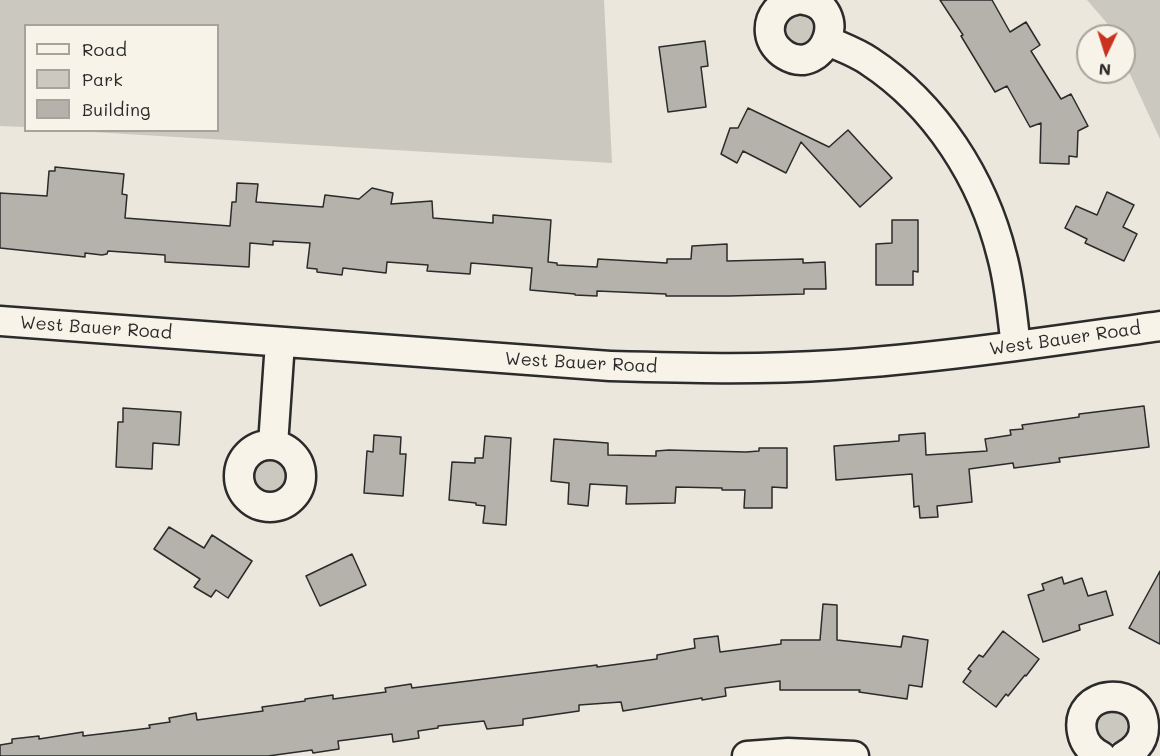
<!DOCTYPE html>
<html>
<head>
<meta charset="utf-8">
<style>
	body { margin:0 }
	#map { position:relative; width:1160px; height:756px; overflow:hidden; background:#ebe7dd; font-family:Mali,sans-serif }
	canvas { display:block }
	.legend { position:absolute; left:24px; top:24px; width:195px; height:108px; box-sizing:border-box; background:#f7f3e8; border:2px solid #a5a39c; margin:0; padding:8px 10px; list-style:none; font-size:18px; color:#2b2b2b }
	.legend li { display:flex; align-items:center; gap:12px; height:30px }
	.legend b { width:30px; border:2px solid #a5a39c }
	.north { position:absolute; left:1076px; top:24px; width:60px; height:60px; box-sizing:border-box; background:#f7f3e8; border:2px solid #a5a39c; border-radius:50%; rotate:184deg; font-size:16px; font-weight:700; line-height:24px; text-align:center; color:#2b2b2b }
	.north::after { content:''; display:block; margin:auto; width:21px; height:27px; background:#c8321e; clip-path:polygon(50% 0,100% 100%,50% 72%,0 100%) }
</style>
</head>
<body>
<div id="map">
<canvas width="1160" height="756"></canvas>
<ul class="legend">
<li><b style="height:8px;background:#f7f3e8"></b>Road</li>
<li><b style="height:16px;background:#cbc8bf"></b>Park</li>
<li><b style="height:16px;background:#b5b2ab"></b>Building</li>
</ul>
<div class="north">N</div>
</div>
<script>
const g = document.querySelector('canvas').getContext('2d');
g.lineJoin = 'round';
function fill(path, color) { g.fillStyle = color; g.fill(path, 'evenodd'); }
function stroke(path, color, width, dash) { g.strokeStyle = color; g.lineWidth = width; g.lineCap = dash ? 'butt' : 'round'; g.setLineDash(dash || []); g.stroke(path); }
function label(font, color, halo, rows, align = 'center') {
  g.font = font + ' Mali,sans-serif'; g.lineWidth = 5; g.setLineDash([]); g.textBaseline = 'middle'; g.strokeStyle = halo; g.fillStyle = color; for (const [text, x, y, turn = 0] of rows) {
    g.save(); g.translate(x, y); g.rotate((+turn || 0) * Math.PI / 180); g.textAlign = isNaN(turn) ? turn : align; if (halo) g.strokeText(text, 0, 0); g.fillText(text, 0, 0); g.restore();
  }
}
fill(new Path2D(`
	M 0,0 L 604,0 L 612,163 L 76,131 L 218,130 L 218,26 L 26,26 L 25,127 L 0,126 Z
	M 1087,0 L 1160,0 L 1160,139 L 1124,61 L 1124,36 L 1113,36 L 1106,22 Z
	M784 29a16 16 0 1 1 32 0a16 16 0 1 1-32 0Z
	M254 476a16 16 0 1 1 32 0a16 16 0 1 1-32 0Z
	M1095 727a16 16 0 1 1 32 0a16 16 0 1 1-32 0Z`), '#cbc8bf');
const building = new Path2D(`
	M 940,0 L 992,0 L 1010,32 L 1026,22 L 1040,45 L 1031,51 L 1061,99 L 1071,94 L 1088,126 L 1078,131 L 1077,157 L 1069,156 L 1069,164 L 1040,163 L 1041,123 L 1030,127 L 1007,86 L 995,92 L 961,36 L 963,35 Z
	M 705,41 L 708,66 L 701,67 L 706,107 L 668,112 L 659,47 Z
	M 748,108 L 829,147 L 848,130 L 892,178 L 860,207 L 801,142 L 786,173 L 743,151 L 737,163 L 721,154 L 730,128 L 738,128 Z
	M 55,167 L 124,174 L 122,194 L 127,195 L 125,218 L 230,226 L 232,202 L 236,202 L 237,183 L 258,184 L 256,202 L 323,207 L 325,195 L 359,199 L 372,188 L 393,193 L 391,204 L 432,201 L 433,218 L 493,223 L 493,215 L 551,220 L 548,262 L 557,263 L 557,265 L 597,267 L 598,259 L 667,263 L 667,259 L 691,259 L 692,246 L 727,244 L 727,261 L 803,259 L 803,263 L 825,262 L 826,289 L 804,289 L 804,294 L 729,296 L 666,296 L 666,294 L 597,291 L 597,296 L 575,295 L 575,294 L 530,290 L 532,268 L 471,263 L 470,274 L 427,271 L 428,265 L 387,262 L 386,273 L 343,268 L 342,275 L 317,272 L 317,269 L 307,268 L 310,243 L 273,241 L 273,245 L 250,243 L 249,267 L 165,262 L 165,255 L 108,251 L 107,254 L 102,255 L 85,253 L 85,257 L 0,248 L 0,193 L 47,196 L 49,171 L 55,171 Z
	M 1107,192 L 1134,205 L 1123,227 L 1137,234 L 1124,261 L 1085,243 L 1087,239 L 1065,228 L 1076,206 L 1097,215 Z
	M 892,220 L 918,220 L 918,272 L 913,271 L 913,285 L 876,285 L 876,244 L 892,243 Z
	M 1144,406 L 1149,447 L 1059,458 L 1060,462 L 1014,468 L 1013,463 L 969,469 L 972,502 L 937,506 L 938,517 L 920,518 L 919,506 L 914,507 L 912,474 L 836,480 L 834,446 L 899,441 L 899,435 L 925,433 L 926,455 L 987,451 L 985,439 L 1011,435 L 1010,430 L 1023,429 L 1022,425 L 1079,417 L 1079,414 Z
	M 123,408 L 181,412 L 179,445 L 153,443 L 152,469 L 116,467 L 118,422 L 123,422 Z
	M 374,435 L 401,437 L 400,454 L 406,454 L 403,496 L 364,493 L 367,451 L 373,452 Z
	M 485,436 L 511,438 L 506,525 L 483,523 L 485,506 L 476,505 L 476,503 L 449,500 L 452,462 L 475,463 L 475,458 L 483,458 Z
	M 554,439 L 608,443 L 608,455 L 656,456 L 656,451 L 669,450 L 746,452 L 759,451 L 759,448 L 787,448 L 787,488 L 772,487 L 772,508 L 744,508 L 745,490 L 722,490 L 722,488 L 676,487 L 675,503 L 626,504 L 627,486 L 590,484 L 588,506 L 568,504 L 569,483 L 551,481 Z
	M 169,527 L 204,548 L 212,535 L 252,561 L 228,598 L 216,590 L 211,597 L 194,587 L 200,579 L 154,549 Z
	M 352,554 L 366,585 L 320,606 L 306,576 Z
	M 1160,571 L 1160,644 L 1129,628 Z
	M 1062,577 L 1064,584 L 1082,578 L 1088,596 L 1106,591 L 1113,615 L 1079,625 L 1080,630 L 1043,642 L 1028,595 L 1044,590 L 1042,584 Z
	M 823,604 L 837,605 L 837,640 L 901,647 L 903,636 L 928,640 L 922,687 L 909,685 L 907,699 L 859,692 L 860,690 L 780,690 L 780,681 L 725,688 L 726,696 L 702,700 L 702,698 L 623,711 L 621,702 L 579,705 L 579,711 L 523,719 L 523,725 L 487,729 L 484,721 L 438,726 L 438,728 L 418,731 L 419,738 L 393,742 L 392,734 L 338,741 L 339,749 L 313,753 L 312,750 L 268,756 L 0,756 L 0,745 L 12,743 L 12,739 L 39,736 L 39,739 L 83,732 L 83,736 L 150,728 L 149,725 L 170,722 L 169,718 L 196,713 L 197,720 L 263,711 L 262,707 L 305,701 L 305,699 L 333,695 L 333,699 L 386,692 L 385,688 L 411,684 L 412,688 L 597,665 L 597,667 L 657,659 L 657,655 L 695,648 L 694,639 L 718,636 L 720,652 L 781,644 L 781,640 L 820,640 Z
	M 1003,631 L 1039,659 L 1026,676 L 1025,675 L 1008,696 L 1006,694 L 996,707 L 963,682 L 971,671 L 968,669 L 979,655 L 983,657 Z`);
fill(building, '#b5b2ab');
stroke(building, '#2b2b2b', 1.5);
const street = new Path2D(`
	M 796,0 C 780,3 768,16 770,33 C 771,42 777,50 785,55 C 824,79 852,7 804,0
	M 828,41 C 841,47 856,52 869,61 C 936,105 983,179 1002,256 C 1010,285 1012,316 1016,346
	M 0,321 L 610,366 C 685,368 759,370 834,365 C 943,358 1052,341 1160,326
	M239 476a31 31 0 1 1 62 0a31 31 0 1 1-62 0Z
	M 273,445 L 280,342
	M 747,756 L 788,753 L 854,756
	M 1101,756 C 1091,751 1084,743 1082,732 C 1074,689 1143,683 1144,727 C 1144,741 1135,750 1124,756`);
stroke(street, '#2b2b2b', 33);
stroke(street, '#f7f3e8', 28);
label('18px', '#2b2b2b', '#f7f3e8', [
	["West Bauer Road",96,328,4],
	["West Bauer Road",1065,339,-8],
	["West Bauer Road",581,363,3]
]);
</script>
</body>
</html>
